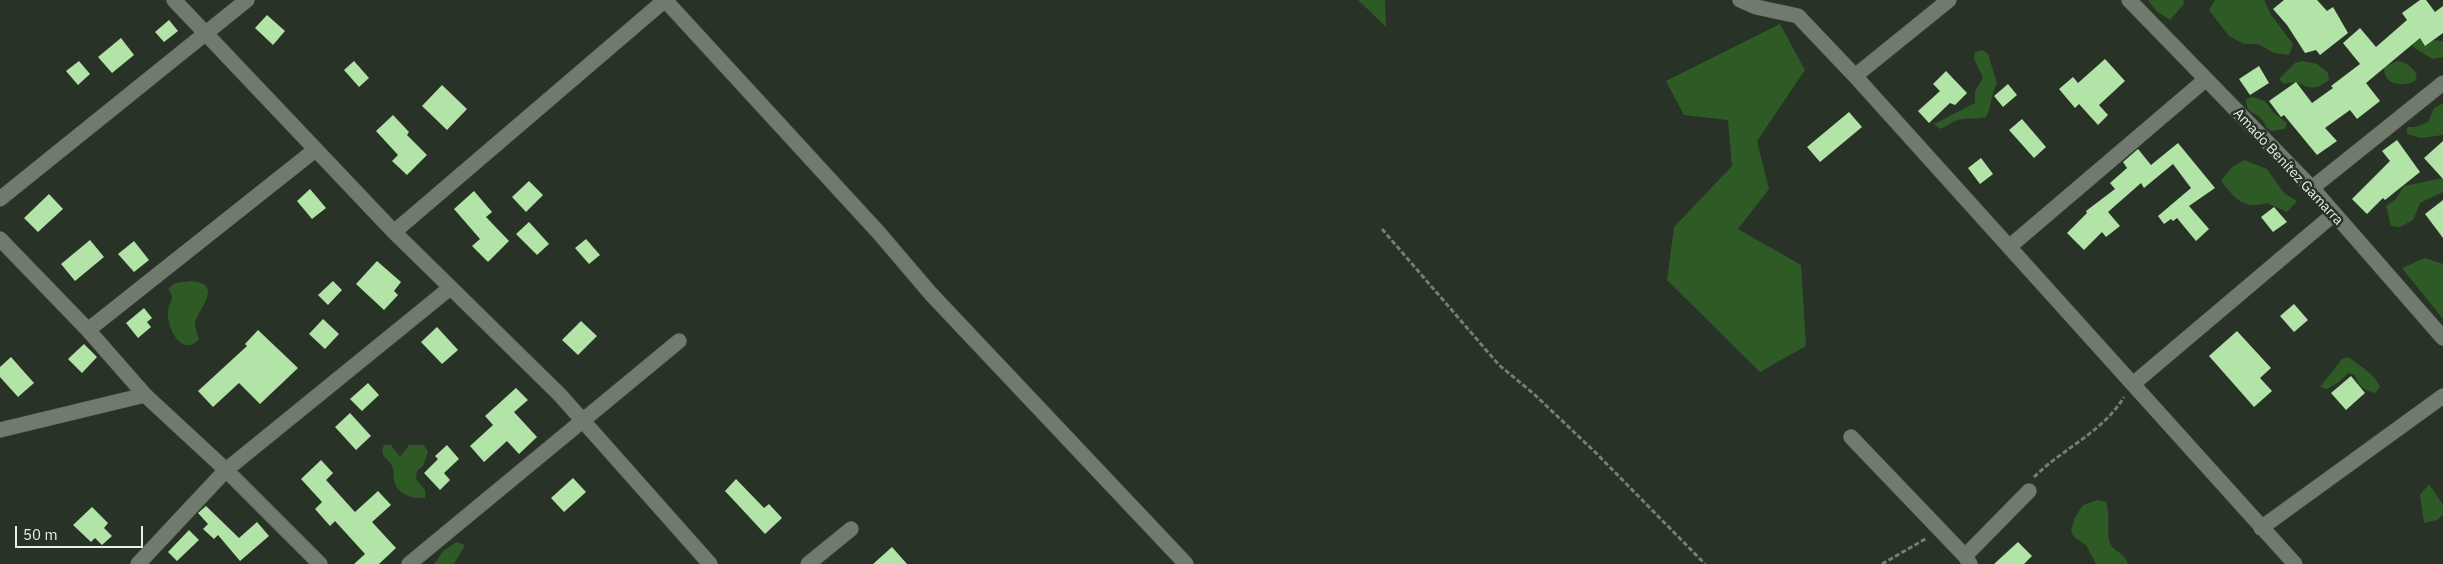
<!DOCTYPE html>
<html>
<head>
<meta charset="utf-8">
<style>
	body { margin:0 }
	#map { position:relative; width:2443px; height:564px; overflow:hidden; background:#293227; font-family:"IBM Plex Sans",sans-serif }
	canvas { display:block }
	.scale { position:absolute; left:15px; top:526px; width:128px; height:22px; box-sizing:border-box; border:2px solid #e9efe8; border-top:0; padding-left:6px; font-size:15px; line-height:18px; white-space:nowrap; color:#e9efe8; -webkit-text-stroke:4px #293227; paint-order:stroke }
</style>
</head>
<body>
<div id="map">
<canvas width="2443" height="564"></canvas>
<div class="scale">50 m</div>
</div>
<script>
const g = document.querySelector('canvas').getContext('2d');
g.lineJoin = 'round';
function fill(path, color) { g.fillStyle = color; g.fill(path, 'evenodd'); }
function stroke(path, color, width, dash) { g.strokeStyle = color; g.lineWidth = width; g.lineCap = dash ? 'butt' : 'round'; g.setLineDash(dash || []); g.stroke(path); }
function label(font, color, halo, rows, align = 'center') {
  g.font = font + ' "IBM Plex Sans",sans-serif'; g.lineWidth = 5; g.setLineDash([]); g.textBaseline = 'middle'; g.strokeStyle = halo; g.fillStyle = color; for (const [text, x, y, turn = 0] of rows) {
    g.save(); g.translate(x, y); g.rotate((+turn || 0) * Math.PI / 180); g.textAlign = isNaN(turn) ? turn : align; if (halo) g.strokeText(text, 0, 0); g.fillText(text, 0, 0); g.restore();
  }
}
fill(new Path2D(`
	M 1358,0 L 1385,0 L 1386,27 Z
	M 2148,0 L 2183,0 L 2184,4 L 2170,20 L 2156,11 Z
	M 2215,0 L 2264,0 L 2271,15 L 2293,44 L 2289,55 L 2274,53 L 2258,44 L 2244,44 L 2229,36 L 2209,10 Z
	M 1780,24 L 1805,70 L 1757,141 L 1769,189 L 1738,229 L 1801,265 L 1806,346 L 1760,372 L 1667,280 L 1674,227 L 1732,166 L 1728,120 L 1684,115 L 1666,81 Z
	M 2419,39 L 2443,41 L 2443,57 L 2433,59 L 2414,48 L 2412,42 Z
	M 1982,50 L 1988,54 L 1997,83 C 1990,96 1992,107 1986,117 C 1977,120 1965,117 1958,120 C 1951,122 1947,127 1940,129 L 1934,124 L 1975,103 L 1975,91 L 1983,78 L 1974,59 L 1975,52 Z
	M 2302,61 L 2317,64 L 2328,73 L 2329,80 C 2305,98 2306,77 2284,84 L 2279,79 L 2295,63 Z
	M 2397,61 C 2407,62 2411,67 2417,74 L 2415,81 C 2401,88 2383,84 2384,67 Z
	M 2253,97 L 2265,101 L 2274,113 L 2287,123 L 2285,129 L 2271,131 C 2266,128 2266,126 2263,121 C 2256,110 2247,117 2246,99 Z
	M 2443,103 L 2443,135 L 2421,138 L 2407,134 L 2407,127 L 2415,127 L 2428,122 L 2434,108 Z
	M 2244,160 L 2267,169 L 2284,193 L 2297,201 L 2287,212 L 2267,203 C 2243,210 2236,199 2221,181 L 2231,168 Z
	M 2443,178 L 2443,192 L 2420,203 L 2413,220 L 2400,227 L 2391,226 L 2386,206 L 2396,199 L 2404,186 Z
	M 2425,258 L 2443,264 L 2443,319 L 2402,268 Z
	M 190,281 C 227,283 196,311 195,324 C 195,329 198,335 199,340 C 181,357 167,328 168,312 C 168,306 172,301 172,296 C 171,294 169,290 168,289 L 175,283 Z
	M 2348,357 C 2360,366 2374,373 2380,387 L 2375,393 C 2365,391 2357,385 2355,375 L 2348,373 L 2339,382 L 2327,389 L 2320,387 L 2342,359 Z
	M 384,445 L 391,445 L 400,457 L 409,445 L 424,445 L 428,452 L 423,466 L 417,471 L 416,479 L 425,490 L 425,498 C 413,499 397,495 394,480 C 393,477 394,472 393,468 C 390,459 378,457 384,445 Z
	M 2429,484 L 2443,505 L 2443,515 L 2437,520 L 2424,523 L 2420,495 Z
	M 2098,500 L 2106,502 C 2111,515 2106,534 2110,543 C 2113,551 2124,552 2128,564 L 2096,564 L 2086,545 L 2074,537 L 2071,531 L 2075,517 L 2083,505 Z
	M 457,542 L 465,545 L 454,564 L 434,564 L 444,550 Z`), '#2e5a25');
fill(new Path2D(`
	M 2284,0 L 2317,0 L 2327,11 L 2333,7 L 2348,33 L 2320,55 L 2316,50 L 2305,53 L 2287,25 L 2273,9 Z
	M 2420,0 L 2426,0 L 2435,12 L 2443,6 L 2443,33 L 2425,46 L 2420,38 L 2366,83 L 2380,101 L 2357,119 L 2350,110 L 2325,128 L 2337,141 L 2317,155 L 2284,115 L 2281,117 L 2269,101 L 2296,82 L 2312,103 L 2333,88 L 2331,86 L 2360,64 L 2343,43 L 2360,28 L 2376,47 L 2407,20 L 2402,13 Z
	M 267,15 L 285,31 L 273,45 L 255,28 Z
	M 169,20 L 178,31 L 164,42 L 155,32 Z
	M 121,38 L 134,55 L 112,73 L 98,57 Z
	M 2105,59 L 2125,81 L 2099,105 L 2108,115 L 2098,125 L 2079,104 L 2075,108 L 2059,89 L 2073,77 L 2078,83 Z
	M 79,61 L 90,74 L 78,85 L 66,71 Z
	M 354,61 L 369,78 L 359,87 L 344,70 Z
	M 2259,66 L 2269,83 L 2250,95 L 2239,79 Z
	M 1946,71 L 1967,93 L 1955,105 L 1950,103 L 1929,123 L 1918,111 L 1940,91 L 1933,84 Z
	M 2008,84 L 2017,95 L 2003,107 L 1994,96 Z
	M 442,85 L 467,109 L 447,130 L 422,106 Z
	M 1849,112 L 1862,127 L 1820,162 L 1807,147 Z
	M 393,115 L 409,132 L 407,135 L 427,155 L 407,175 L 392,161 L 398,155 L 376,131 Z
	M 2022,119 L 2046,147 L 2034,158 L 2009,130 Z
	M 2397,140 L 2420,172 L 2385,200 L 2383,198 L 2367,214 L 2352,199 L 2390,161 L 2382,151 Z
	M 2443,141 L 2443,179 L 2424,158 Z
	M 2178,143 L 2215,188 L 2189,206 L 2209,229 L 2196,241 L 2177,218 L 2173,221 L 2171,219 L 2164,224 L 2158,216 L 2191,188 L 2173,164 L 2144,188 L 2141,183 L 2108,212 L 2120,226 L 2106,237 L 2102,232 L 2084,250 L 2067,233 L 2087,213 L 2086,211 L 2115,189 L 2110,183 L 2127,168 L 2123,162 L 2138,149 L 2151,165 Z
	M 1981,158 L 1993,174 L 1980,184 L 1968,168 Z
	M 529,181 L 543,195 L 526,212 L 512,197 Z
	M 310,189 L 326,208 L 312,219 L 297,201 Z
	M 474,191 L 492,212 L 486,217 L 509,241 L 488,262 L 472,246 L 480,239 L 454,209 Z
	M 49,194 L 63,209 L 38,232 L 24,218 Z
	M 2443,200 L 2443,238 L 2425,214 Z
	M 2274,207 L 2287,222 L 2273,232 L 2261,217 Z
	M 529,222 L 549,244 L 537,255 L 516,234 Z
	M 586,239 L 600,255 L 589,264 L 575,248 Z
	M 90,240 L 104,257 L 75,281 L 61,264 Z
	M 134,241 L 149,260 L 134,272 L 118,254 Z
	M 377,261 L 401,282 L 394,291 L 398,295 L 384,310 L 356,284 Z
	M 333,281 L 342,290 L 328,305 L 318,295 Z
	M 2294,304 L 2308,320 L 2294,332 L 2280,316 Z
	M 144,308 L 152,318 L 147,322 L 151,327 L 138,338 L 126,323 Z
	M 323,319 L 339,334 L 325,349 L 309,334 Z
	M 581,321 L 597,336 L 578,355 L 562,340 Z
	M 437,327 L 458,350 L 442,364 L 421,342 Z
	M 258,330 L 298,368 L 260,404 L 239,383 L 213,407 L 198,391 L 247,346 L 245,344 Z
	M 2237,331 L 2271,368 L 2260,378 L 2272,391 L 2254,407 L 2209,356 Z
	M 84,344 L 97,357 L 82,373 L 68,359 Z
	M 11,357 L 34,383 L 18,397 L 0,377 L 0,367 Z
	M 2351,376 L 2365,393 L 2346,410 L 2331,393 Z
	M 368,383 L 379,395 L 362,411 L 350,399 Z
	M 516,388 L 528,400 L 514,412 L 537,437 L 519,454 L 507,441 L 484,462 L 470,446 L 493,425 L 485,416 Z
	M 350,413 L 371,436 L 356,450 L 335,427 Z
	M 447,445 L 459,459 L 444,473 L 450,480 L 440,490 L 424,473 L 438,459 L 435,456 Z
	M 321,460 L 333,473 L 326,480 L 355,512 L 378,491 L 391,505 L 372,522 L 396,548 L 379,564 L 354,564 L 365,554 L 335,521 L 330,526 L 315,509 L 322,502 L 301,479 Z
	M 573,478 L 586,492 L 564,512 L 551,498 Z
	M 736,479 L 764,508 L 769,504 L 782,518 L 765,534 L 725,491 Z
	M 206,506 L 239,538 L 257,522 L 269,536 L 240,561 L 218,535 L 214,539 L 203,529 L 208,524 L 198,513 Z
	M 92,507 L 108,523 L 104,528 L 112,536 L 102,545 L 95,538 L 91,542 L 73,525 Z
	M 189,530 L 199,540 L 177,561 L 168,552 Z
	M 2018,542 L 2032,556 L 2024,564 L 1994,564 Z
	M 892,547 L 907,564 L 873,564 Z`), '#b2e4a7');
const street = new Path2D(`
	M 174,0 L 394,232 L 560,395 L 710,564
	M 665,0 L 879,233 L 931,294 L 1186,564
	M 1740,0 L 1756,7 L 1798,16 L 1855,76 L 2295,564
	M 1855,76 L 1949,0
	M 2312,188 L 2443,83
	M 0,199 L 247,0
	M 394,232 L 665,0
	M 0,239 L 88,330 L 145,395
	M 2009,247 L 2205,80
	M 88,330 L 315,150
	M 2133,384 L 2334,214
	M 1851,437 L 1965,556 L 1970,564
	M 2261,528 L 2443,396
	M 1965,556 L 2029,491
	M 138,564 L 226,470 L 450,288
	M 409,564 L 679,341
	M 808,564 L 851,529`);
const secondary = new Path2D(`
	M 2129,0 L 2312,188 L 2443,338
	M 0,430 L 145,395 L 226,470 L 320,564`);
stroke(street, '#464d44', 16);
stroke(secondary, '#464d44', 16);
stroke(new Path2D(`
	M 1382,229 L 1499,365 L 1534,394 L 1595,452 L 1705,564
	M 2034,477 C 2062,449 2103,432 2124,397
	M 1882,564 L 1927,538`), '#757d74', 3, [5, 2.5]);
stroke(street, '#707b6e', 15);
stroke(secondary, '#707b6e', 15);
label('14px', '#e9efe8', '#293227', [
	["Amado Benítez Gamarra",2288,167,47]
]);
</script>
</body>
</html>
